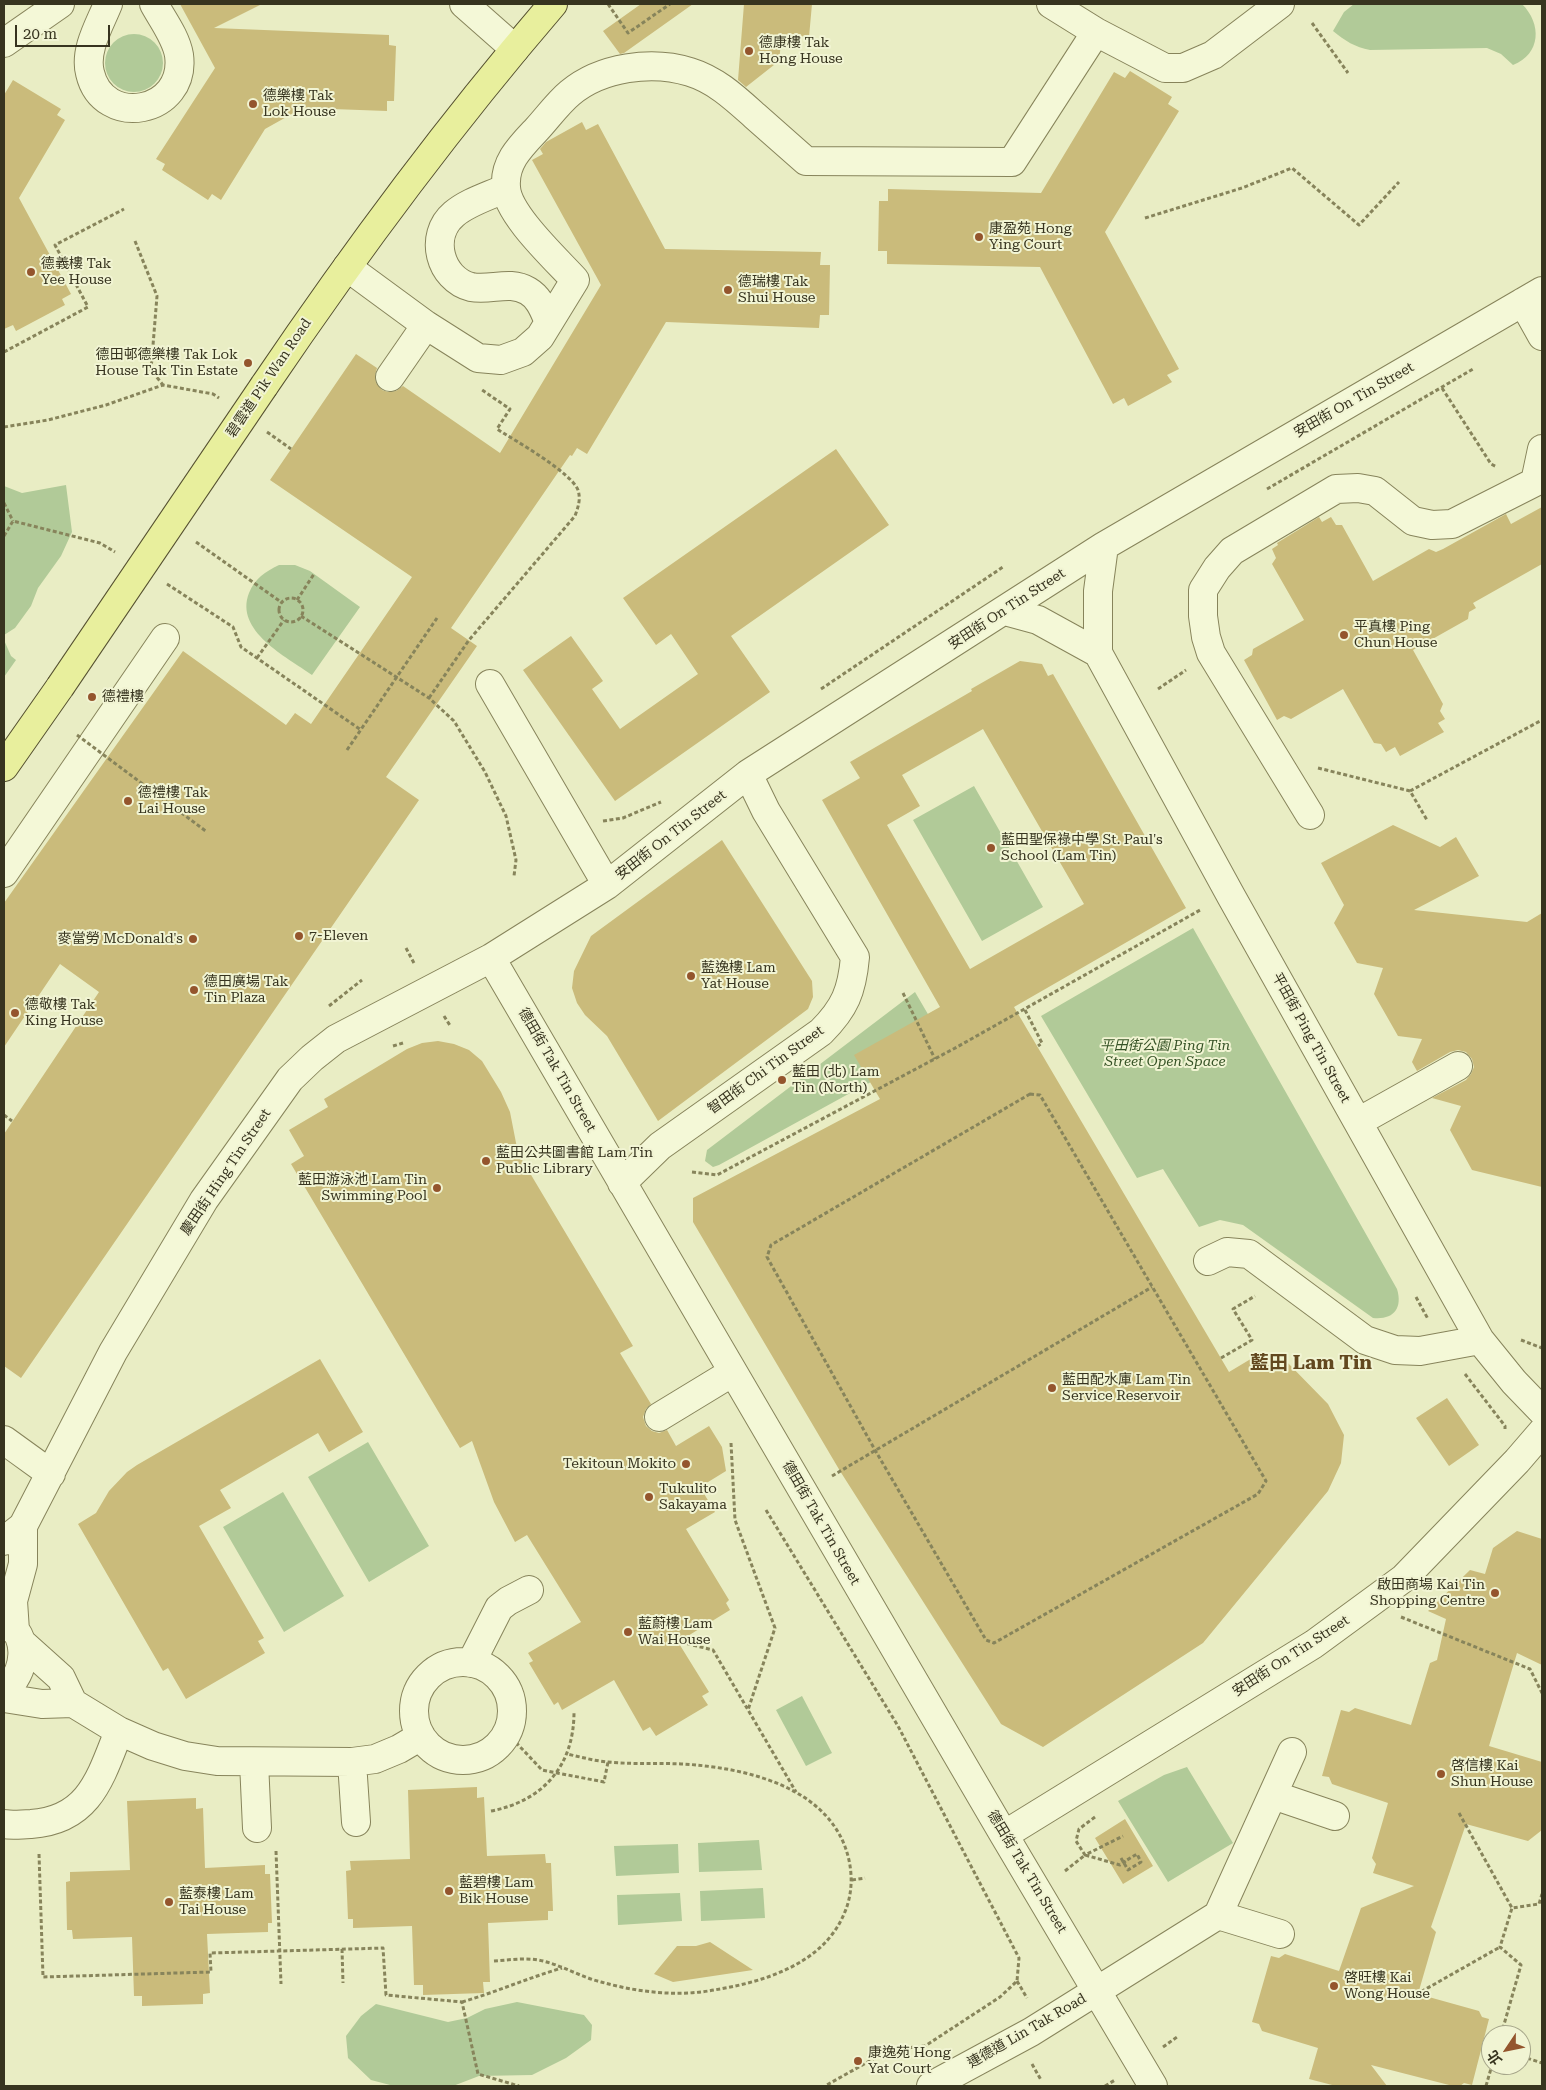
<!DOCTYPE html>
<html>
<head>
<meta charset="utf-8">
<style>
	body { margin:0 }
	#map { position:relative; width:1546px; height:2090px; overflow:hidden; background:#e9edc4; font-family:"Roboto Serif","Noto Sans TC",serif }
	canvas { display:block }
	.frame { position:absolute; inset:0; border:5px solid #37341f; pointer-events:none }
	.north { position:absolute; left:1481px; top:2025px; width:50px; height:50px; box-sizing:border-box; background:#f1f4d3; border:1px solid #a7a78b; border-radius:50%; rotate:236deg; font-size:14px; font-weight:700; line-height:20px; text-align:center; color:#37341f }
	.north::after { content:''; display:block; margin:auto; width:18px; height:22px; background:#94552d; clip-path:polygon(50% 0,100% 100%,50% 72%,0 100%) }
	.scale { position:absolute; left:15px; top:25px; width:95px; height:22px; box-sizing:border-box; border:2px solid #37341f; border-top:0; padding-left:6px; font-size:15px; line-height:18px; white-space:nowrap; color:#37341f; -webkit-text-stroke:4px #f1f4d3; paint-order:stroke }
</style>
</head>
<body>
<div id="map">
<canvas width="1546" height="2090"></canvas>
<div class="frame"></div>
<div class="north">北</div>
<div class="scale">20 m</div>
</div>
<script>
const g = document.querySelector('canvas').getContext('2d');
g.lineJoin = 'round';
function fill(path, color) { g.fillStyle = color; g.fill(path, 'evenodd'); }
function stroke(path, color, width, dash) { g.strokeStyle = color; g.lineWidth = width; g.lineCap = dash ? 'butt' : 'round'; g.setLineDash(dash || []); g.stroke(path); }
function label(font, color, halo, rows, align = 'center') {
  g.font = font + ' "Roboto Serif","Noto Sans TC",serif'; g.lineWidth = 4; g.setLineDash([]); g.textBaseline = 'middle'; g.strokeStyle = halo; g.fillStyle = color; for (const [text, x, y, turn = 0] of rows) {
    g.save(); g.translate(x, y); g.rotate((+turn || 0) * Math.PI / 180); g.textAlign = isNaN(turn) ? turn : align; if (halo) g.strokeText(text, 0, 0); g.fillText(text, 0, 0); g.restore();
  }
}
fill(new Path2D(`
	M 1354,4 L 1522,4 C 1542,24 1541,54 1513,65 L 1501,54 L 1487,48 L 1370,50 C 1355,47 1345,41 1333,31 L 1344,12 Z
	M105 63a29 29 0 1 1 58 0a29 29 0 1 1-58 0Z
	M 66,485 L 72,532 L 61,556 L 38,588 L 31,606 L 15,628 L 4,635 L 4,486 L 22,493 Z
	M 279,565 L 295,565 L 310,571 L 360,607 L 312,675 C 287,657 234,631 249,593 C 255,578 265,572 279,565 Z
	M 4,640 L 11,656 L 16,660 L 4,677 Z
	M 974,786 L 1043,907 L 982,941 L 913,820 Z
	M 1193,928 L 1397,1289 C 1403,1309 1393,1320 1373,1318 L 1243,1225 L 1220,1220 L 1199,1227 L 1163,1169 L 1137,1178 L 1041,1016 Z
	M 915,992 L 946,1045 L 863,1086 L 719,1165 L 713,1167 L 705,1161 L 707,1150 Z
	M 368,1442 L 429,1546 L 369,1582 L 308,1477 Z
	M 283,1492 L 344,1596 L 284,1632 L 223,1527 Z
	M 802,1696 L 832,1753 L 806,1766 L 776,1710 Z
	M 1187,1767 L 1233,1843 L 1168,1882 L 1118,1801 L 1164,1775 Z
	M 759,1840 L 762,1870 L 699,1872 L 698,1843 Z
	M 678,1844 L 679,1873 L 616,1876 L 614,1846 Z
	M 763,1888 L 765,1918 L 701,1921 L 700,1891 Z
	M 680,1893 L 682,1921 L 618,1925 L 617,1895 Z
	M 517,2002 L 584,2015 L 592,2025 L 591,2040 L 566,2058 L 532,2075 L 479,2076 L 453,2086 L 394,2086 L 371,2080 L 348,2058 L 346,2036 L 361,2016 L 376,2004 L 448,2022 L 467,2018 L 485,2009 Z`), '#b1ca98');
fill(new Path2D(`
	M 180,4 L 262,4 L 214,28 L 389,35 L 389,45 L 396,46 L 394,101 L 387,101 L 387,111 L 305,108 L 290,115 L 265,129 L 221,200 L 212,194 L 208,200 L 162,170 L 165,164 L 156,159 L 215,68 Z
	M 641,4 L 693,4 L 624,53 L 620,54 L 603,31 Z
	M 744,4 L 812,4 L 809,37 L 782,34 L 779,61 L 746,87 L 738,80 Z
	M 1130,71 L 1172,97 L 1168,104 L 1179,111 L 1105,232 L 1179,369 L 1167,375 L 1172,382 L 1128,406 L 1124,398 L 1113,404 L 1040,267 L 887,264 L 887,251 L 878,251 L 879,201 L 888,201 L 888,189 L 1041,193 L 1114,72 L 1125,78 Z
	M 13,80 L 61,109 L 57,115 L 65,120 L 19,198 L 71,294 L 62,299 L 65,305 L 16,331 L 13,325 L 4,329 L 4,95 Z
	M 582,122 L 586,130 L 598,124 L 665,249 L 821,252 L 820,265 L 830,265 L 829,315 L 820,315 L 819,328 L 666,322 L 587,454 L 577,448 L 572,456 L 570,455 L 451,628 L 477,646 L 386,777 L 419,800 L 21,1378 L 4,1366 L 4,1134 L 99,992 L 60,964 L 4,1047 L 4,903 L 183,651 L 286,725 L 295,713 L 311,724 L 412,577 L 270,480 L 356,354 L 377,368 L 375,375 L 376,383 L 382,390 L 388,392 L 396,391 L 403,386 L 500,453 L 601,285 L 532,160 L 543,154 L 540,149 L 546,142 Z
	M 836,449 L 889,525 L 731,636 L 770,692 L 615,801 L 523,670 L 571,636 L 603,681 L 592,689 L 620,729 L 698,674 L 671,634 L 656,645 L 623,598 Z
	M 1542,507 L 1542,564 L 1473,603 L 1476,608 L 1469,612 L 1468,619 L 1413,650 L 1443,704 L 1440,711 L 1445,719 L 1438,723 L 1444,732 L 1400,756 L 1395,747 L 1386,752 L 1381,744 L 1374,743 L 1343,689 L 1291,719 L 1284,716 L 1277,720 L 1244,660 L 1252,655 L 1253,649 L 1304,620 L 1272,564 L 1276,558 L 1272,549 L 1278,545 L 1277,543 L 1319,517 L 1322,522 L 1331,517 L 1336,525 L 1342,525 L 1373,581 L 1429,549 L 1436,552 L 1443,549 L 1506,514 L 1511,524 Z
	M 1020,661 L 1042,664 L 1048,676 L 1053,674 L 1186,908 L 1014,1007 L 1229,1372 L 1259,1354 L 1286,1361 L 1328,1404 L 1344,1435 L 1341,1463 L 1328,1491 L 1203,1643 L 1043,1747 L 1001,1724 L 840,1471 L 693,1222 L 693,1198 L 880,1099 L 854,1055 L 940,1007 L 822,800 L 860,778 L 850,762 L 972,691 L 971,689 ZM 983,729 L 1084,904 L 970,969 L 887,825 L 920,806 L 902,775 Z
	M 1393,825 L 1440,847 L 1456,837 L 1479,876 L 1414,910 L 1527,922 L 1542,913 L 1542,1187 L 1472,1170 L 1450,1130 L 1461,1106 L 1432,1098 L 1466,1080 L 1471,1074 L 1474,1067 L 1472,1059 L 1466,1052 L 1458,1050 L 1450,1052 L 1417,1071 L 1412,1062 L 1422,1039 L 1398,1036 L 1374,994 L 1383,968 L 1357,963 L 1334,923 L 1344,905 L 1321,863 Z
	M 722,840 L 812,981 L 813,997 L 808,1009 L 658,1121 L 607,1036 L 585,1015 L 577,1003 L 572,988 L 574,971 L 591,936 Z
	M 438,1041 L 454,1044 L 469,1050 L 482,1061 L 501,1092 L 510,1112 L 518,1153 L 633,1346 L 620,1353 L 651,1404 L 646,1409 L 643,1417 L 646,1426 L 652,1431 L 659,1433 L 667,1430 L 676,1446 L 709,1426 L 722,1447 L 726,1471 L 700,1487 L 715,1512 L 686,1529 L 729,1600 L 726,1603 L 730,1610 L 678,1642 L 709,1692 L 702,1696 L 708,1705 L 656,1736 L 650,1727 L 643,1731 L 614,1680 L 562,1710 L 558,1702 L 554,1705 L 529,1663 L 533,1661 L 528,1653 L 581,1622 L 527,1535 L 515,1542 L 494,1502 L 472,1441 L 460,1448 L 291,1164 L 304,1156 L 289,1130 L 328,1107 L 324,1099 L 407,1049 L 422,1043 Z
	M 320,1359 L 363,1432 L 329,1452 L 318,1433 L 220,1490 L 231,1508 L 199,1526 L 264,1638 L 258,1641 L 265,1653 L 186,1699 L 168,1668 L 163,1671 L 78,1524 L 96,1513 L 109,1491 L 127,1472 L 137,1465 Z
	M 1447,1398 L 1479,1445 L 1449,1466 L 1416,1418 Z
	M 1517,1531 L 1542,1539 L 1542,1665 L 1517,1653 L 1489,1746 L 1542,1762 L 1542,1830 L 1528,1841 L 1466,1824 L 1431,1927 L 1436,1932 L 1418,1994 L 1479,2011 L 1482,2017 L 1489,2019 L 1472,2085 L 1464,2083 L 1460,2086 L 1453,2086 L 1371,2065 L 1387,2086 L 1336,2086 L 1309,2079 L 1318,2048 L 1262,2031 L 1259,2024 L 1252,2022 L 1271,1956 L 1279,1958 L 1285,1954 L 1339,1971 L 1361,1908 L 1414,1886 L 1373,1873 L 1376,1864 L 1372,1858 L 1388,1803 L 1332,1784 L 1329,1777 L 1322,1776 L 1341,1710 L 1349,1712 L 1355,1708 L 1411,1725 L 1430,1663 L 1437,1660 L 1446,1619 L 1428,1611 L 1470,1570 L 1485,1574 L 1493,1548 Z
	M 477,1787 L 477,1798 L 484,1797 L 487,1856 L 545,1854 L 546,1863 L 551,1863 L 553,1911 L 548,1911 L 548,1920 L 488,1923 L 490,1982 L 483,1982 L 484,1993 L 423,1995 L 423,1985 L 414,1985 L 412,1926 L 353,1928 L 353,1919 L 348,1919 L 346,1871 L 351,1870 L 350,1861 L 410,1859 L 408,1790 Z
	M 196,1798 L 196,1809 L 203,1808 L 205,1868 L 265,1865 L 265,1874 L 270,1874 L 272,1923 L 268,1923 L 268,1932 L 207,1934 L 210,1993 L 203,1994 L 203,2004 L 142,2006 L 142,1996 L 134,1996 L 132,1937 L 73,1939 L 72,1930 L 67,1930 L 66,1882 L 70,1881 L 70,1872 L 130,1870 L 127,1801 Z
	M 1125,1819 L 1153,1866 L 1123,1884 L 1095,1838 Z
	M 710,1942 L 753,1970 L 673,1982 L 654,1974 L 677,1946 L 696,1946 Z`), '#cabb7b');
const minor = new Path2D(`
	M 108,4 C 100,24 84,50 90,73 C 103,129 187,114 179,55 C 176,37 162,19 154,4
	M 464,4 L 515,49
	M 1051,4 L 1096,32 L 1165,68 L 1183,68 L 1213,55 L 1280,4
	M 4,43 L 60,4
	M 506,188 C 489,196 468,202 454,214 C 428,236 440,279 471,287 C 491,291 509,280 528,291 C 540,298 544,311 549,322
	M 347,267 L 426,325 L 478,358 L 501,360 L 523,352 L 540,337 L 575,280 C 556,259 507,214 506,187 C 504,162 521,146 537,129 C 548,117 558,103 570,93 C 601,67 652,60 690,72 C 716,80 735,98 755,116 C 772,131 789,146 806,161 L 1012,162 L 1096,32
	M 1523,302 L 1542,336
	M 390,377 L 426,325
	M 1104,546 L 1098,591 L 1098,653 L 1231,896 L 1480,1340 L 1514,1382 L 1542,1411
	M 1005,611 L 1038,620 L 1098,653
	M 490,684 L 607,885
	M 1310,815 L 1211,653 L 1206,637 L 1203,616 L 1203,590 L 1217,568 L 1232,551 L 1336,489 L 1358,488 L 1375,491 L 1413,521 L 1432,525 L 1452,524 L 1535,482 L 1542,449
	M 4,873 L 165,638
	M 491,958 L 1004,1835 L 1153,2086
	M 1358,1122 L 1458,1066
	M 622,1183 L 660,1146 L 821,1032 C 845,1008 852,991 855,957 L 766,811 L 748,774
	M 1208,1261 L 1227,1252 L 1249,1254 L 1365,1340 L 1395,1350 L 1420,1351 L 1480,1340
	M 659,1417 L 733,1372
	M 4,1440 L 51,1474
	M 4,1541 L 23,1526 L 113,1352 L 204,1200 L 290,1079 L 312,1058 L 336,1039 L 491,958 L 607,885 L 748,774 L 1104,546 L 1542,291
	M 4,1620 C 31,1636 26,1673 4,1691
	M 15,1631 L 13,1601 L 23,1564 L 23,1526
	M 22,1643 L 61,1678 L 73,1703
	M414 1711a49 49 0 1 1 98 0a49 49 0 1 1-98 0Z
	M 471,1663 L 499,1608 L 508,1601 L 529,1590
	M 4,1698 L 42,1704 L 73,1703 L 119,1731 L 153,1746 L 185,1756 L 217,1761 L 352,1762 L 375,1759 L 399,1749 L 421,1736
	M 254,1762 L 257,1828
	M 352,1762 L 356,1822
	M 1273,1795 L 1335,1816
	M 4,1824 C 13,1826 22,1824 31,1824 C 89,1820 100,1779 119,1731
	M 1004,1835 L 1314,1644 L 1404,1578 L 1517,1461 L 1542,1432
	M 1218,1915 L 1280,1934
	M 931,2086 L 1031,2032 L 1218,1915 L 1292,1752`);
const major = new Path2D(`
	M 264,386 C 354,253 449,125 553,4
	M 4,767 L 60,687`);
stroke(minor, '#87845b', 30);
stroke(major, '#55502f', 30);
stroke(new Path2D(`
	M 608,4 L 628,33 L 670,4
	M 1312,23 L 1348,73
	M 1145,218 L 1242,188 L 1292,168 L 1359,225 L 1399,182
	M 135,241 L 157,296 L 151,370 L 163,385
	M 4,352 L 88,307 L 55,245 L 124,209
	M 1442,388 L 1491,464 L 1497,467
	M 4,427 L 48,420 L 106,405 L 163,385 L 213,394 L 219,398
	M 267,432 L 291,449
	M 1267,489 L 1473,369
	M 4,503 L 13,521
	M 4,536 L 13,521 L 100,543 L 115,552
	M 196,542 L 281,602
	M 167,584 L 233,627 L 241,647 L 361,730
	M279 610a12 12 0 1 1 24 0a12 12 0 1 1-24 0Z
	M 297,600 L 314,574
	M 301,616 L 429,698 L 454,721 L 485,772 L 506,816 L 516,860 L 514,876
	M 257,658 L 284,620
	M 821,689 L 1003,567
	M 1158,689 L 1186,670
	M 429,698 L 469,640 L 575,516 C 578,507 581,500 578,490 C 571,472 514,440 497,429 L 510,409 L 482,390
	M 347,750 L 437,618
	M 1318,768 L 1410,791 L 1427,820
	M 1410,791 L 1542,720
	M 603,821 L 623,818 L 661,802
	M 406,948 L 415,965
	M 903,993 L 935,1059
	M 329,1006 L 362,980
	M 1025,1010 L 1042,1043 L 1038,1046
	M 444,1016 L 451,1027
	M 393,1046 L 403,1043
	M 1030,1094 L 1040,1095 L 1266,1481 L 1258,1494 L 994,1643 L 986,1640 L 875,1450 L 767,1257 L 771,1245 Z
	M 4,1115 L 12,1121
	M 692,1172 L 717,1175 L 957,1047 L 1202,909
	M 1416,1297 L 1428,1319
	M 1521,1340 L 1542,1348
	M 1221,1358 L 1252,1340 L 1233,1309 L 1255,1296
	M 1465,1374 L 1505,1426 L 1505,1429
	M 731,1443 L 735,1520 L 775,1628 L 748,1710
	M 832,1476 L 1152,1287
	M 766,1510 L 898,1726 L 1019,1958 L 1017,1981 L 1000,1997 L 925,2046 L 889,2050 L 825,2086
	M 1401,1617 L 1530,1669 L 1542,1693
	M 668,1639 L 713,1650 L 796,1792
	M 507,1733 L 542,1770 L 604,1782 L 608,1762
	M 1459,1813 L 1512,1908
	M 1095,1817 L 1079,1829 L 1076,1841 L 1085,1855 L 1123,1836
	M 276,1851 L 281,1984
	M 39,1854 L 43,1977 L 211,1972 L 210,1953 L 383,1948 L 386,1995 L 462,2002 L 478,2074 L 519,2086
	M 1065,1871 L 1085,1855 L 1120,1865 L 1127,1860
	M 852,1880 L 865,1878
	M 342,1949 L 343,1983
	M 494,1961 C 510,1960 527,1957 543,1961 C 563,1966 581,1977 601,1982 C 637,1992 677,1997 714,1990 C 764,1982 823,1964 844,1914 C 854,1892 853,1866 844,1844 C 821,1788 751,1770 696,1765 C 667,1762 638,1765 608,1762 C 595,1761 581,1757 567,1754
	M 1017,1981 L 1027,1998
	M 1410,1998 L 1500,1947
	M 462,2002 C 496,1992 528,1978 562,1968
	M 1501,2035 L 1521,1965 L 1500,1947 L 1512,1908 L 1539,1904 L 1542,1894
	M 1163,2047 L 1177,2037
	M 1521,2056 L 1542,2063
	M 1032,2064 L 1041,2080
	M 1105,2086 L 1115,2080
	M 1486,2086 L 1492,2065`), '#87845b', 3, [4, 2.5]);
stroke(minor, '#f4f8d7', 28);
stroke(major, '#e8ef9d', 28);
const majorBridge = new Path2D(`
	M 60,687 L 264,386`);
stroke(majorBridge, '#55502f', 30, []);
stroke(new Path2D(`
	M 77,735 L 207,832
	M 491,1811 C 543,1801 574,1766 574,1712
	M 1121,1858 L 1128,1870 L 1141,1862 L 1137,1854 L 1127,1860`), '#87845b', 3, [4, 2.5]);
stroke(majorBridge, '#e8ef9d', 28);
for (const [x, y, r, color] of [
	[749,51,5,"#94552d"],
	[253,104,5,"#94552d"],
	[979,237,5,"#94552d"],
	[31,272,5,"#94552d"],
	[728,290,5,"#94552d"],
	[248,363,5,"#94552d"],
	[1344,635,5,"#94552d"],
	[92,697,5,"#94552d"],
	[128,801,5,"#94552d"],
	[991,848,5,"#94552d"],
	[299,936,5,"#94552d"],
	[193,939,5,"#94552d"],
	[691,976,5,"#94552d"],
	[194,990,5,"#94552d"],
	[15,1013,5,"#94552d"],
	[782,1080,5,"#94552d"],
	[486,1161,5,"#94552d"],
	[437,1188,5,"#94552d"],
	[1052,1388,5,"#94552d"],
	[686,1464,5,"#94552d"],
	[649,1497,5,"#94552d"],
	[1495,1593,5,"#94552d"],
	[628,1632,5,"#94552d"],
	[1441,1774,5,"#94552d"],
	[449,1891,5,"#94552d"],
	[169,1902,5,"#94552d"],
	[1334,1986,5,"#94552d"],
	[858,2061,5,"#94552d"]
]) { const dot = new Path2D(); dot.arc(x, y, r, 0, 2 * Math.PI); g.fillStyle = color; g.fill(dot); stroke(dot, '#f1f4d3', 2); }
label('14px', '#37341f', '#f1f4d3', [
	["德康樓 Tak",759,43],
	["Hong House",759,59],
	["德樂樓 Tak",263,96],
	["Lok House",263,112],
	["康盈苑 Hong",989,229],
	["Ying Court",989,245],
	["德義樓 Tak",41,264],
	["Yee House",41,280],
	["德瑞樓 Tak",738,282],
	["Shui House",738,298],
	["德田邨德樂樓 Tak Lok",238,355,"right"],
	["House Tak Tin Estate",238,371,"right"],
	["平真樓 Ping",1354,627],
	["Chun House",1354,643],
	["德禮樓",102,697],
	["德禮樓 Tak",138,793],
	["Lai House",138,809],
	["藍田聖保祿中學 St. Paul's",1001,840],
	["School (Lam Tin)",1001,856],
	["7-Eleven",309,936],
	["麥當勞 McDonald's",183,939,"right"],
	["藍逸樓 Lam",701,968],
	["Yat House",701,984],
	["德田廣場 Tak",204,982],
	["Tin Plaza",204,998],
	["德敬樓 Tak",25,1005],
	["King House",25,1021],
	["藍田 (北) Lam",792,1072],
	["Tin (North)",792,1088],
	["藍田公共圖書館 Lam Tin",496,1153],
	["Public Library",496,1169],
	["藍田游泳池 Lam Tin",427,1180,"right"],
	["Swimming Pool",427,1196,"right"],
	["藍田配水庫 Lam Tin",1062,1380],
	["Service Reservoir",1062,1396],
	["Tekitoun Mokito",676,1464,"right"],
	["Tukulito",659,1489],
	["Sakayama",659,1505],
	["啟田商場 Kai Tin",1485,1585,"right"],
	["Shopping Centre",1485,1601,"right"],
	["藍蔚樓 Lam",638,1624],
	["Wai House",638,1640],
	["啓信樓 Kai",1451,1766],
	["Shun House",1451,1782],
	["藍碧樓 Lam",459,1883],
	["Bik House",459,1899],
	["藍泰樓 Lam",179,1894],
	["Tai House",179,1910],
	["啓旺樓 Kai",1344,1978],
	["Wong House",1344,1994],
	["康逸苑 Hong",868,2053],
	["Yat Court",868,2069]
], 'left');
label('14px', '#37341f', '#f1f4d3', [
	["碧雲道 Pik Wan Road",269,378,-56],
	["安田街 On Tin Street",1354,400,-30],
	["安田街 On Tin Street",1007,609,-33],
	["安田街 On Tin Street",671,835,-38],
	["平田街 Ping Tin Street",1311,1038,61],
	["德田街 Tak Tin Street",557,1070,60],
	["智田街 Chi Tin Street",766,1070,-36],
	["慶田街 Hing Tin Street",226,1172,-56],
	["德田街 Tak Tin Street",821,1523,60],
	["安田街 On Tin Street",1291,1656,-33],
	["德田街 Tak Tin Street",1027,1872,59],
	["連德道 Lin Tak Road",1027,2031,-30]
]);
label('italic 14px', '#365326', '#f1f4d3', [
	["平田街公園 Ping Tin",1165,1046],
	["Street Open Space",1165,1062]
]);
label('bold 19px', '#62481f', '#f1f4d3', [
	["藍田 Lam Tin",1311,1363]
]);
</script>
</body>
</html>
